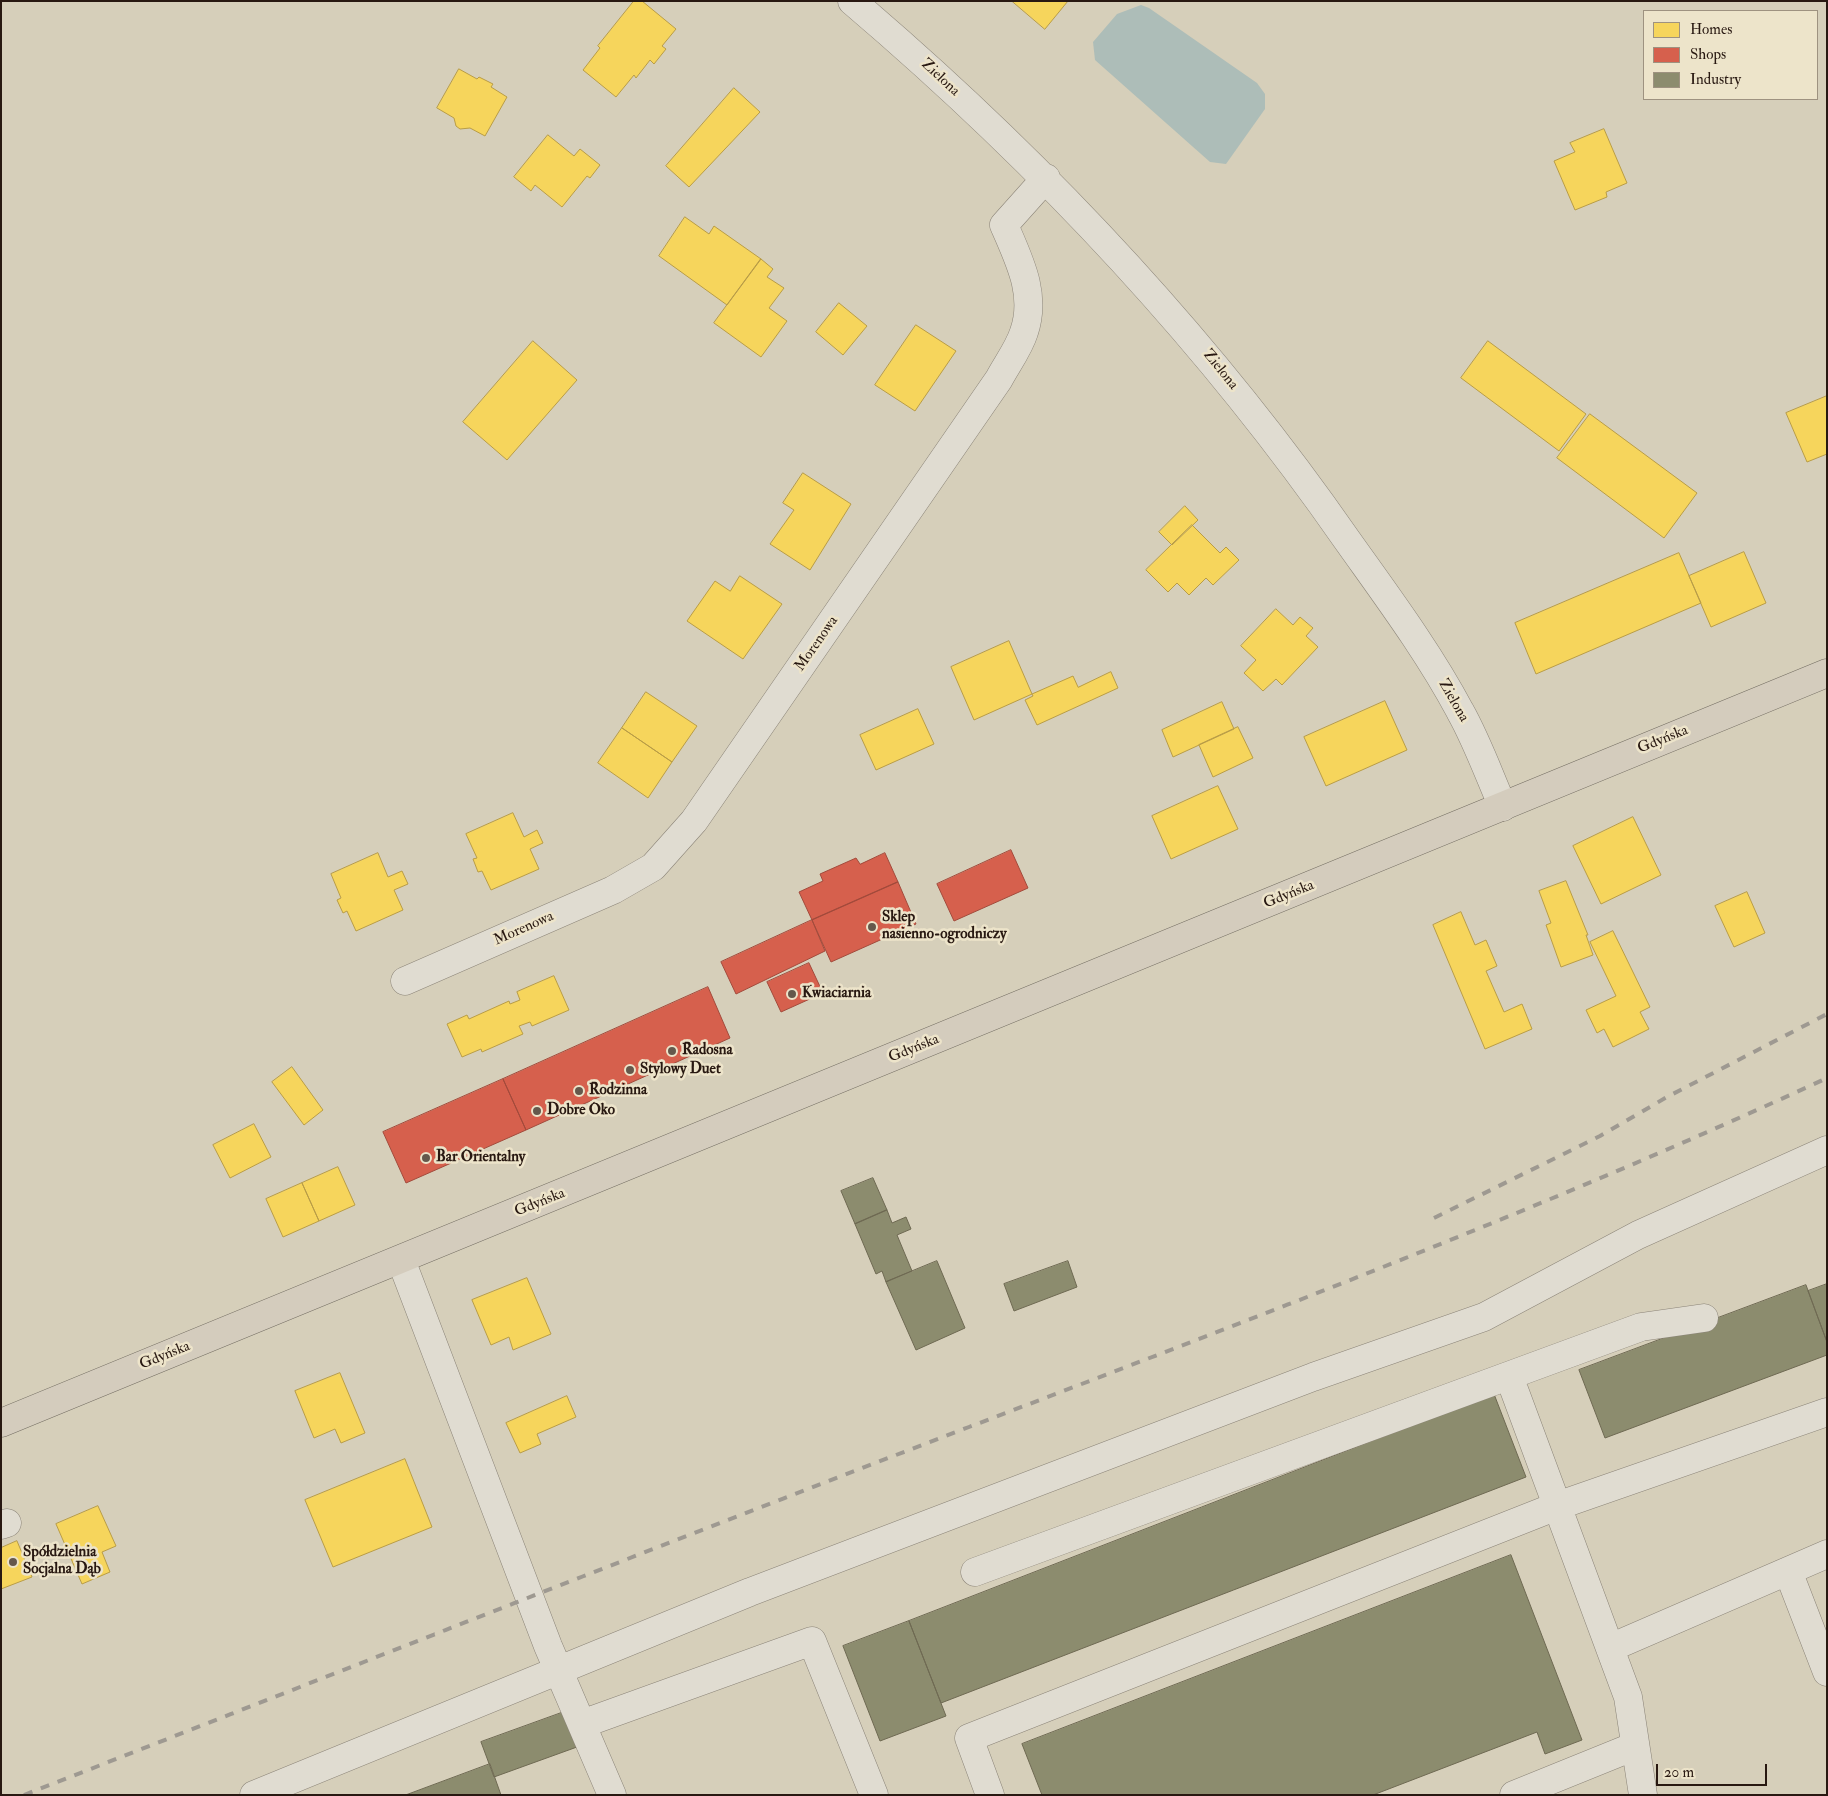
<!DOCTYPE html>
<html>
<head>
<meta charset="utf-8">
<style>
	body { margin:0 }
	#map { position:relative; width:1828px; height:1796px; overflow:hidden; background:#d6cfba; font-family:"IM FELL Double Pica",serif }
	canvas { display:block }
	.frame { position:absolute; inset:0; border:2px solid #281811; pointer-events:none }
	.legend { position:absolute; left:1643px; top:10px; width:175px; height:90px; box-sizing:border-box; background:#ede4ca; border:1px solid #9e9280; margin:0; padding:6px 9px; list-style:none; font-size:15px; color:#281811 }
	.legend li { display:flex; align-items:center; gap:10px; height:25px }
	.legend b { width:25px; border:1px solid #9e9280 }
	.scale { position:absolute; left:1656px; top:1764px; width:111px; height:22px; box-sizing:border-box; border:2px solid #281811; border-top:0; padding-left:6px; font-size:15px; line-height:18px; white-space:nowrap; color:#281811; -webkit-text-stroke:4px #ede4ca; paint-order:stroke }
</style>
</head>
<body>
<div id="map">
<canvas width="1828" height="1796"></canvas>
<div class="frame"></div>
<ul class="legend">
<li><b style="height:14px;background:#f6d55c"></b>Homes</li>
<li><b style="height:14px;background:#d6604d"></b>Shops</li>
<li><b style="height:14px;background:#8c8c6e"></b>Industry</li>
</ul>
<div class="scale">20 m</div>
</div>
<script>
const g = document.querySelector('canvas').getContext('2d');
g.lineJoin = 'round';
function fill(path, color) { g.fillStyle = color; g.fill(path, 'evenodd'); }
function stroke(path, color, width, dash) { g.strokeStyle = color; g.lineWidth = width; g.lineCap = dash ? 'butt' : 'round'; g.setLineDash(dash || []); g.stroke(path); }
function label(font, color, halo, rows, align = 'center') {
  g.font = font + ' "IM FELL Double Pica",serif'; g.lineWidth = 5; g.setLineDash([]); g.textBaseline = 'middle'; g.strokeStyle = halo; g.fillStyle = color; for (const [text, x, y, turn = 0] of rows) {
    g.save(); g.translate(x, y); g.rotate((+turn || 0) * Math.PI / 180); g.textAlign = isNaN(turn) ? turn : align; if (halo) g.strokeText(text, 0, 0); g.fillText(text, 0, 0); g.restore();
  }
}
fill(new Path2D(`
	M 1141,5 L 1149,8 L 1257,83 L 1265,94 L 1265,109 L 1226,164 L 1210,162 L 1095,60 L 1093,42 L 1117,14 Z`), '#adbdb8');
const homes = new Path2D(`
	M 634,1 L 642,1 L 676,29 L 662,46 L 666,49 L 654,64 L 650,60 L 636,78 L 634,75 L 616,97 L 583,70 L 600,48 L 598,46 Z
	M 1012,1 L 1068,1 L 1045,29 Z
	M 459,69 L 477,79 L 479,77 L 493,84 L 491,87 L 507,97 L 485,136 L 470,128 L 460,129 L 456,126 L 454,118 L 437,108 Z
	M 734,88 L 760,112 L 689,187 L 666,166 Z
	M 1604,129 L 1627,183 L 1606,192 L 1607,197 L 1575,210 L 1554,161 L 1575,152 L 1570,143 Z
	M 548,135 L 574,156 L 580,149 L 600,165 L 590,178 L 587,176 L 562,207 L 535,185 L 531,191 L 514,177 Z
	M 685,217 L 709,234 L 714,226 L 761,259 L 727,305 L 659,256 Z
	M 761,259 L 773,269 L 767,277 L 784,288 L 769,308 L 787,321 L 761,357 L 714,323 Z
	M 839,303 L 867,326 L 843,355 L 816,332 Z
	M 916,325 L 956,351 L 915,411 L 875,385 Z
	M 533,341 L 577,380 L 507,460 L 463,422 Z
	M 1488,341 L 1586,414 L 1559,451 L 1461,378 Z
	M 1827,396 L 1827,454 L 1807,462 L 1786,413 Z
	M 1590,414 L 1697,493 L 1664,538 L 1557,458 Z
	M 803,473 L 851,504 L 810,570 L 770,544 L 794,510 L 783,503 Z
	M 1185,506 L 1198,520 L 1172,545 L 1159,532 Z
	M 1192,525 L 1220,553 L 1226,547 L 1239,560 L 1213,585 L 1206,578 L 1189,595 L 1177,583 L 1168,592 L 1146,570 Z
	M 1744,552 L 1766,603 L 1711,627 L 1689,576 Z
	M 1679,553 L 1701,603 L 1536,674 L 1515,623 Z
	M 740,576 L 782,604 L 743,659 L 687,621 L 715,581 L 730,591 Z
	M 1276,609 L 1293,625 L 1300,617 L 1313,628 L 1306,636 L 1318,647 L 1282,685 L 1276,679 L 1263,691 L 1244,673 L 1256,660 L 1241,646 Z
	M 1009,641 L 1032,694 L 974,720 L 951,667 Z
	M 1111,672 L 1118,688 L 1037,725 L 1025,700 L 1033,696 L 1032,694 L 1073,676 L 1078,687 Z
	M 646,692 L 697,726 L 672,762 L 622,728 Z
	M 1385,701 L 1407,750 L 1326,786 L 1304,737 Z
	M 1222,702 L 1234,729 L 1173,757 L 1162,730 Z
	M 918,709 L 934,744 L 876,770 L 860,735 Z
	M 1238,727 L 1253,758 L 1213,777 L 1199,745 Z
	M 622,728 L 672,762 L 648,798 L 598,763 Z
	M 1218,786 L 1238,829 L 1171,859 L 1152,816 Z
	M 513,813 L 524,837 L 537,830 L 543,843 L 530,849 L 539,869 L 491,890 L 482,871 L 478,872 L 473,859 L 477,858 L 466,834 Z
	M 1633,817 L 1661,875 L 1601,904 L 1573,846 Z
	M 378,853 L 388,877 L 402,871 L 408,884 L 394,890 L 403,910 L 356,931 L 347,911 L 343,913 L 337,900 L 341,898 L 331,874 Z
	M 1566,881 L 1588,935 L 1586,935 L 1593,955 L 1561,967 L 1546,925 L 1551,923 L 1539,891 Z
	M 1747,892 L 1765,933 L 1734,947 L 1715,906 Z
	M 1461,912 L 1475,945 L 1486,940 L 1497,966 L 1486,971 L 1504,1012 L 1522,1004 L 1532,1029 L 1485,1049 L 1433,925 Z
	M 1613,931 L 1650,1007 L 1640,1012 L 1649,1029 L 1613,1047 L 1604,1029 L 1597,1033 L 1586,1010 L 1616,996 L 1590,942 Z
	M 554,976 L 569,1010 L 532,1026 L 530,1022 L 519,1026 L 523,1034 L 482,1052 L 481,1049 L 462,1057 L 447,1024 L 467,1015 L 469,1019 L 509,1001 L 510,1004 L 520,1000 L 517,992 Z
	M 292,1067 L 323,1110 L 304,1125 L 272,1082 Z
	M 254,1124 L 271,1157 L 230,1178 L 213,1145 Z
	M 338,1167 L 355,1205 L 319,1221 L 302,1183 Z
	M 302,1183 L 319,1221 L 283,1237 L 266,1199 Z
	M 527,1278 L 551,1334 L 513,1350 L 509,1337 L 491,1345 L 472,1300 Z
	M 340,1373 L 365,1433 L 341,1443 L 335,1429 L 314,1438 L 295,1391 Z
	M 567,1396 L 576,1417 L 537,1434 L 541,1444 L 520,1453 L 506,1423 Z
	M 405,1459 L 432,1527 L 333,1567 L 305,1500 Z
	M 98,1506 L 116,1546 L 102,1552 L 110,1572 L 82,1584 L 56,1524 Z
	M 17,1541 L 32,1577 L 1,1589 L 1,1548 Z`);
fill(homes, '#f6d55c');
stroke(homes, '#b89c46', 1);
const shops = new Path2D(`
	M 1011,850 L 1028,888 L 954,921 L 937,884 Z
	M 885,853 L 898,882 L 812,920 L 799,892 L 823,881 L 820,874 L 856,858 L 860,864 Z
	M 898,882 L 916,924 L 831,962 L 812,920 Z
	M 812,920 L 825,951 L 736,994 L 721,962 Z
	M 809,963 L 823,993 L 781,1012 L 767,982 Z
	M 708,987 L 730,1038 L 526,1130 L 503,1079 Z
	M 503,1079 L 526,1130 L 406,1183 L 383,1132 Z`);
fill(shops, '#d6604d');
stroke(shops, '#a24a3b', 1);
const industry = new Path2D(`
	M 873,1178 L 887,1210 L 855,1224 L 841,1191 Z
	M 887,1210 L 892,1223 L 906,1217 L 911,1229 L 897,1235 L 912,1271 L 886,1282 L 882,1271 L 876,1274 L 855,1224 Z
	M 937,1261 L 965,1328 L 916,1350 L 886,1282 Z
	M 1068,1261 L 1077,1287 L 1014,1311 L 1004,1284 Z
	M 1827,1284 L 1827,1342 L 1808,1291 Z
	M 1806,1285 L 1827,1342 L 1827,1355 L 1605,1438 L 1579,1370 Z
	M 1494,1394 L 1526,1477 L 941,1703 L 909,1621 Z
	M 1511,1555 L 1582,1740 L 1545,1754 L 1537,1732 L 1373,1795 L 1042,1795 L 1022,1744 Z
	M 909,1621 L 946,1716 L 880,1741 L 843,1646 Z
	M 564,1712 L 577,1747 L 494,1777 L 481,1742 Z
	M 490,1764 L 501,1795 L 406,1795 Z`);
fill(industry, '#8c8c6e');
stroke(industry, '#6e6952', 1);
const minor = new Path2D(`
	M 852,1 C 1040,161 1206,337 1347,540 C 1386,595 1428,651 1460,711 C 1477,741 1489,775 1503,807
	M 405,981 L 613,890 L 653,867 L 694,821 L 999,379 C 1007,364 1019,348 1024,332 C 1037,294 1019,260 1004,225 L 1046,178
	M 401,1260 L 548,1646 L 612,1795
	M 1509,1376 L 1628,1697 L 1643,1795
	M 1,1525 L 7,1523
	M 1788,1571 L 1827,1672
	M 975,1572 L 1641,1327 L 1704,1318
	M 1610,1648 L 1827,1554
	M 582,1724 L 812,1641 L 874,1795
	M 254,1795 L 750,1592 L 1313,1377 L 1484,1317 L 1638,1235 L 1827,1150
	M 990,1795 L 969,1738 L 1557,1506 L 1827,1412
	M 1514,1795 L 1635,1746`);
const major = new Path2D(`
	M 1,1423 L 1827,673`);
stroke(minor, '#8b8478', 29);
stroke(major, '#726c61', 29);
stroke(minor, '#e0dcd1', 28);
stroke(major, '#d4ccbd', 28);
stroke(new Path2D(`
	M 1434,1218 L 1600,1136 L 1667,1097 L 1827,1014
	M 24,1795 C 339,1672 653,1548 969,1427 C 1257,1317 1546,1208 1827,1078`), '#9e9991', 4, [9, 9]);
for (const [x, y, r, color] of [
	[872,927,5,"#65584c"],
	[792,994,5,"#65584c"],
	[672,1051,5,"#65584c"],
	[630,1070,5,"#65584c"],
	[579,1091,5,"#65584c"],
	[537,1111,5,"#65584c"],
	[426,1158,5,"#65584c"],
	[13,1562,5,"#65584c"]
]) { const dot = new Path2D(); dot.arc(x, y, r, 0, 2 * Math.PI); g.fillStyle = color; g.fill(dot); stroke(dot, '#ede4ca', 2); }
label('15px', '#281811', '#ede4ca', [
	["Zielona",940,78,43],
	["Zielona",1220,370,51],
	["Morenowa",817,644,-55],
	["Zielona",1453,701,60],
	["Gdyńska",1663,740,-22],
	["Gdyńska",1289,895,-22],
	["Morenowa",524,929,-24],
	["Gdyńska",914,1049,-22],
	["Gdyńska",540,1203,-22],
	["Gdyńska",165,1356,-22]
]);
label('bold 15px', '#281811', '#ede4ca', [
	["Sklep",882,918],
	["nasienno-ogrodniczy",882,935],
	["Kwiaciarnia",802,994],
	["Radosna",682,1051],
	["Stylowy Duet",640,1070],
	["Rodzinna",589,1091],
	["Dobre Oko",547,1111],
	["Bar Orientalny",436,1158],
	["Spółdzielnia",23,1553],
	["Socjalna Dąb",23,1570]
], 'left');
</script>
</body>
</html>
